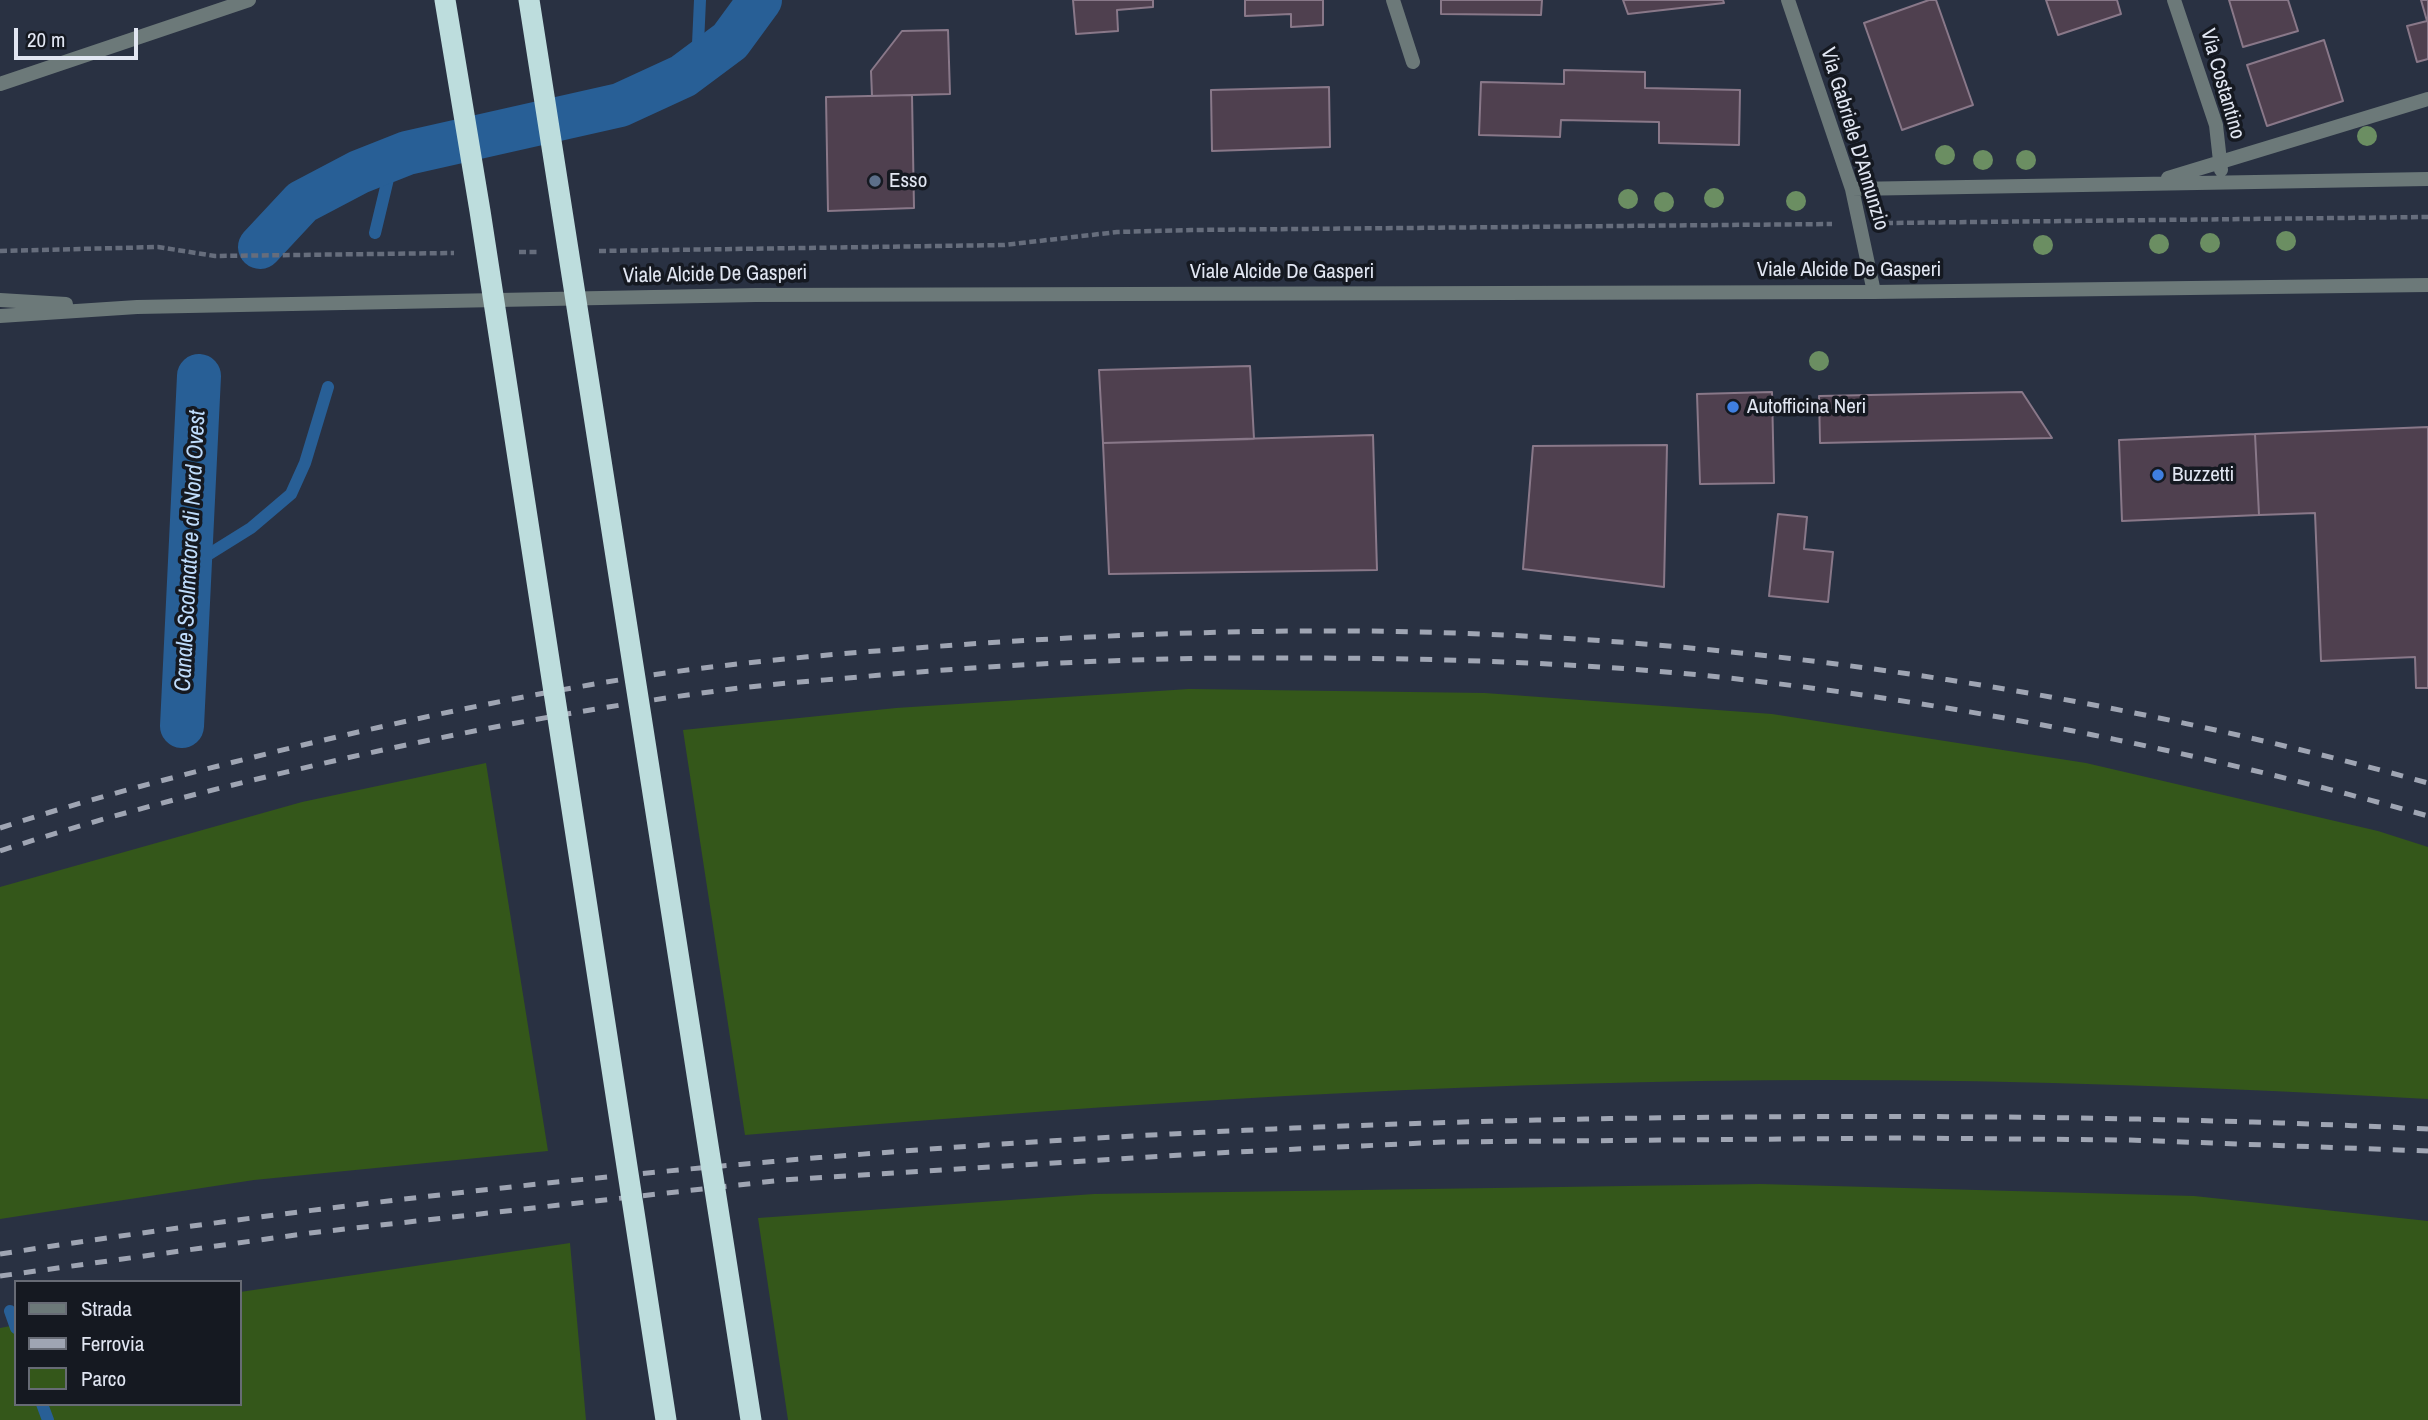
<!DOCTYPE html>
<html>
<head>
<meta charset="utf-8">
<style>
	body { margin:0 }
	#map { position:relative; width:2428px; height:1420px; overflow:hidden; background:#293142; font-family:"Archivo Narrow",sans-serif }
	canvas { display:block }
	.legend { position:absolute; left:14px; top:1280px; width:228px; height:126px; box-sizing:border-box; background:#151921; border:2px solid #676b75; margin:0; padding:9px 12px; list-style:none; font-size:21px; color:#e1e6f2 }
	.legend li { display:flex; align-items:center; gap:14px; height:35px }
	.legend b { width:35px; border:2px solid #676b75 }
	.scale { position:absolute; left:14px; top:28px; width:124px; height:32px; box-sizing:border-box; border:4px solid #e1e6f2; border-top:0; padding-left:9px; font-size:21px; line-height:24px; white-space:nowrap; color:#e1e6f2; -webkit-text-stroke:5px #151921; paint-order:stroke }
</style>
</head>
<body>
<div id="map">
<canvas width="2428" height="1420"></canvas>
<ul class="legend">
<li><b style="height:9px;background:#6c7979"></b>Strada</li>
<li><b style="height:9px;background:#9fa5b3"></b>Ferrovia</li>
<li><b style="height:19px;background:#34571a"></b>Parco</li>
</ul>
<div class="scale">20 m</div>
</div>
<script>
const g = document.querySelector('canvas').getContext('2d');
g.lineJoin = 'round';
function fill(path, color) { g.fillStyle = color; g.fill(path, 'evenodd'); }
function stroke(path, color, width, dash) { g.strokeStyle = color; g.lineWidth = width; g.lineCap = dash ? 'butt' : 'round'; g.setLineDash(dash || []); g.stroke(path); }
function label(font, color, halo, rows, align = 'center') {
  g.font = font + ' "Archivo Narrow",sans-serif'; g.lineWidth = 7; g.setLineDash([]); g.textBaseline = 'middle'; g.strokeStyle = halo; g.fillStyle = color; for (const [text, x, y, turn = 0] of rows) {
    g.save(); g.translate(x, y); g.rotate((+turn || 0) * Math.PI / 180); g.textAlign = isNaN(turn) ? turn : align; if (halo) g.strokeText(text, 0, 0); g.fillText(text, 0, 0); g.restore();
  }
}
fill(new Path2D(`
	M 1189,689 L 1485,693 L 1772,714 L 2086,763 L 2378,831 L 2428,847 L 2428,1099 C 2186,1085 1942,1077 1700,1081 C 1381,1086 1062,1108 745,1135 L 683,730 L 896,708 Z
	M 486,763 L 548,1151 L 254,1180 L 0,1219 L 0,887 L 302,802 Z
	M 1760,1184 L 2194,1196 L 2428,1221 L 2428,1420 L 788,1420 L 758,1218 L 1094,1194 Z
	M 570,1243 L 586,1420 L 0,1420 L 0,1328 L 16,1325 L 16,1404 L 240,1404 L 240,1292 Z`), '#34571a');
stroke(new Path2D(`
	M 697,66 L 700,0
	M 375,233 L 393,158
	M 190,566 L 251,528 L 291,494 L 305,463 L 328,387
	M 10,1311 L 16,1328
	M 42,1404 L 48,1420`), '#285f96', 12);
stroke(new Path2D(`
	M 260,247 L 302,202 L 359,172 L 407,153 L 620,105 L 683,76 L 730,41 L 760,0
	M 182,726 L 199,376`), '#285f96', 44);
const building = new Path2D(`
	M 1073,0 L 1153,0 L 1153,7 L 1117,10 L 1118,31 L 1076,34 Z
	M 1245,0 L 1323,0 L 1323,25 L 1291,27 L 1291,14 L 1245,16 Z
	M 1441,0 L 1542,0 L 1541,15 L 1441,14 Z
	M 1623,0 L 1723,0 L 1724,3 L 1628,14 Z
	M 1929,0 L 1936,0 L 1973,105 L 1902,130 L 1864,23 Z
	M 2046,0 L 2117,0 L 2121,14 L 2058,35 Z
	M 2229,0 L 2288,0 L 2298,31 L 2243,47 Z
	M 2421,0 L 2428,0 L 2428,59 L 2417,62 L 2407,26 L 2427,21 Z
	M 948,30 L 950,94 L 872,96 L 871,71 L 902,31 Z
	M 2324,40 L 2343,101 L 2267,126 L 2247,65 Z
	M 1564,70 L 1645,72 L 1645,88 L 1740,90 L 1739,145 L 1659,143 L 1659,122 L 1561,120 L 1560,137 L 1479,135 L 1481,82 L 1564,84 Z
	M 1329,87 L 1330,147 L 1212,151 L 1211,90 Z
	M 912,95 L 914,208 L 828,211 L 826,97 Z
	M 1250,366 L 1254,439 L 1103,443 L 1099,370 Z
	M 1772,392 L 1774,483 L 1700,484 L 1697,394 Z
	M 2022,392 L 2052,438 L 1820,443 L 1819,396 Z
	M 2428,427 L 2428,688 L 2416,688 L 2415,657 L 2321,661 L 2315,513 L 2259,515 L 2255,434 Z
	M 2255,434 L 2259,515 L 2122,521 L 2119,440 Z
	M 1373,435 L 1377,570 L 1109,574 L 1103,443 Z
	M 1667,445 L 1664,587 L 1523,569 L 1533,446 Z
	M 1778,514 L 1807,517 L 1804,549 L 1833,552 L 1828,602 L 1769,596 Z`);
fill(building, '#4f404f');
stroke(building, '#897889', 2);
stroke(new Path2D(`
	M 1886,223 L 2428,217
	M 0,251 L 158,247 L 215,256 L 454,253
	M 599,251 L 1004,245 L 1117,232 L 1191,230 L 1832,224
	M 519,252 L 538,252`), '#666d7c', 4.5, [7, 3.5]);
stroke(new Path2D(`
	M 1393,0 L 1413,62`), '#6c7979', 14);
stroke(new Path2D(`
	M 1788,0 L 1852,189 L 1874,292
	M 2174,0 L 2216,125 L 2221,170
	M 0,84 L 249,0
	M 2168,178 L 2428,99
	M 1852,189 L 2428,179`), '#6c7979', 14);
stroke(new Path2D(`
	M 0,300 L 66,304
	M 0,316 L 137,307 L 756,295 L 1874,292 L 2428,285`), '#6c7979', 14);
stroke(new Path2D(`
	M 0,828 C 82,801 166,779 250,758 C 362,730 475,705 589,685 C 714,663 843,653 970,644 C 1102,635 1233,630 1365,631 C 1720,635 2086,688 2428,783
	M 0,851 C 90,821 182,797 274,775 C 423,739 572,710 724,690 C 769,684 814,681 859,677 C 1003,664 1148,657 1292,658 C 1428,658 1565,662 1700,675 C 1946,700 2190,749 2428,816
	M 0,1254 C 577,1165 1160,1121 1743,1117 C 1972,1115 2200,1118 2428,1129
	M 0,1276 L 310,1233 L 783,1180 L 1215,1153 L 1443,1142 L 1903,1138 L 2130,1140 L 2428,1151`), '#9fa5b3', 5, [12, 12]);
stroke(new Path2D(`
	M 445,0 L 480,211 L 666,1420
	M 529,0 L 751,1420`), '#bddddd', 21);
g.fillStyle = '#6b8e62';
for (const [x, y] of [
	[2367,136],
	[1945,155],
	[1983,160],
	[2026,160],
	[1714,198],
	[1628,199],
	[1796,201],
	[1664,202],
	[2286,241],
	[2210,243],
	[2159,244],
	[2043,245],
	[1819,361]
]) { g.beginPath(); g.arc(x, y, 10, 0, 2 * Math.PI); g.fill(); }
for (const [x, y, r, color] of [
	[875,181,7,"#5c6f8a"],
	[1733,407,7,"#3f7fe0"],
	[2158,475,7,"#3f7fe0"]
]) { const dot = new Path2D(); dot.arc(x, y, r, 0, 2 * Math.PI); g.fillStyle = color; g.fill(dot); stroke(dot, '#151921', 2.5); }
label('21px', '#e1e6f2', '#151921', [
	["Via Costantino",2222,84,74],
	["Via Gabriele D'Annunzio",1854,139,73],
	["Viale Alcide De Gasperi",1849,270],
	["Viale Alcide De Gasperi",1282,272],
	["Viale Alcide De Gasperi",715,275,-1]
]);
label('21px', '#e1e6f2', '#151921', [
	["Esso",889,181],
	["Autofficina Neri",1747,407],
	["Buzzetti",2172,475]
], 'left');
label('italic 23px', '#bfdcfc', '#151921', [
	["Canale Scolmatore di Nord Ovest",191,551,-87]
]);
</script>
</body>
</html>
